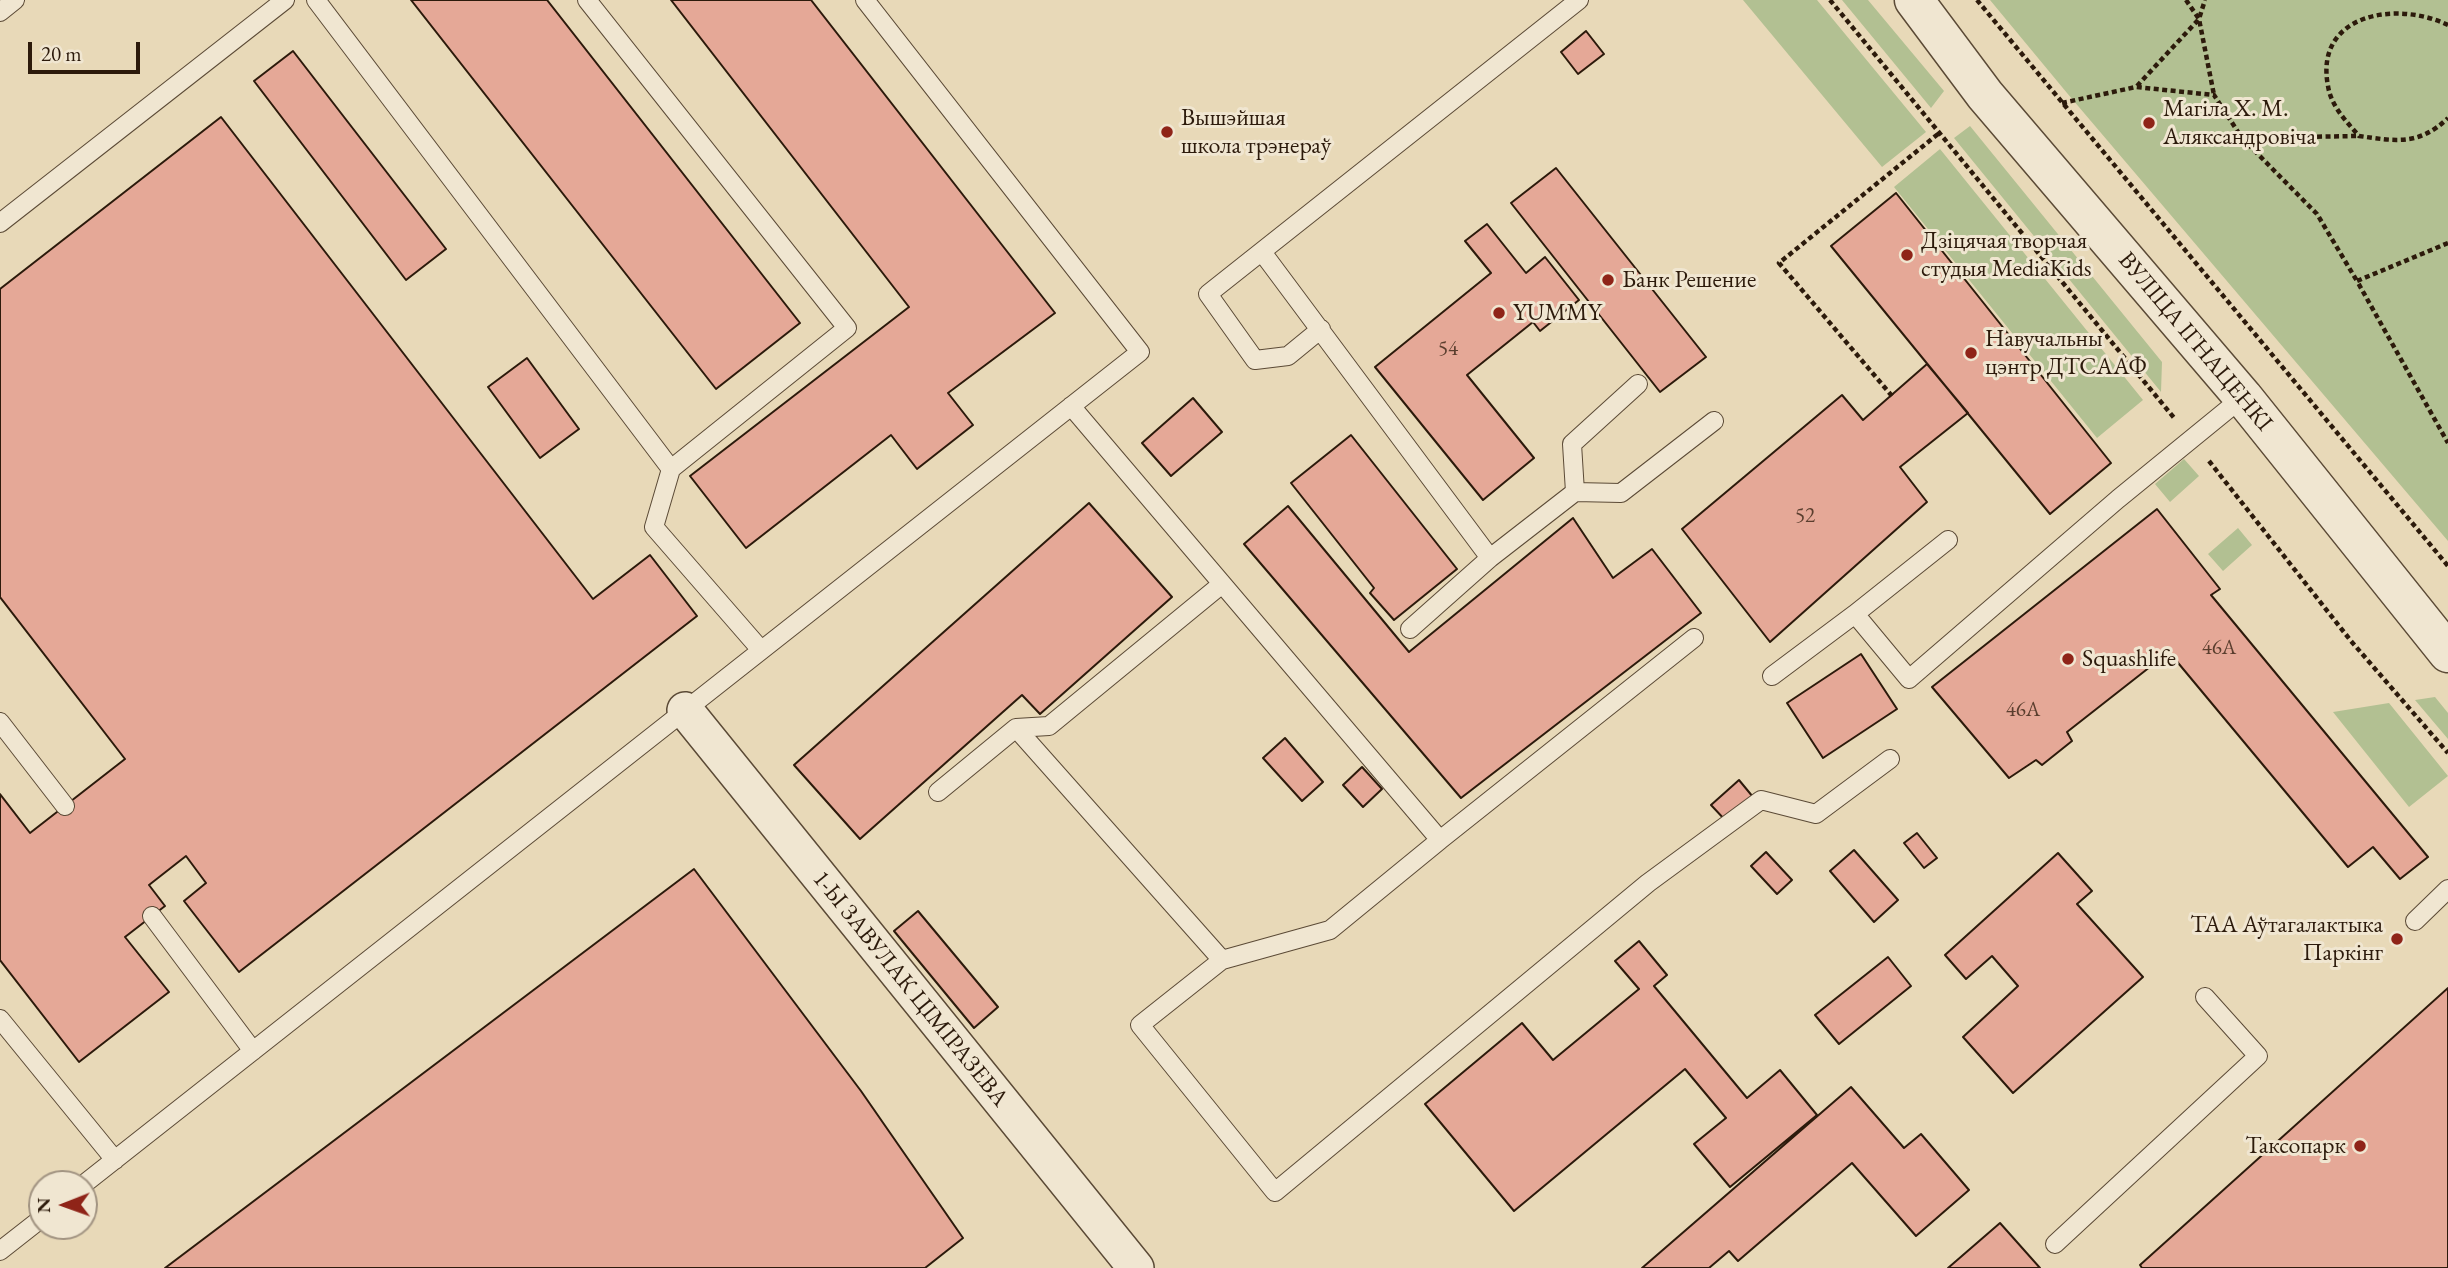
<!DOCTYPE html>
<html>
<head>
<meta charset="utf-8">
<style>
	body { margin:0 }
	#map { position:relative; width:2448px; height:1268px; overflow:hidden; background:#e8d9b8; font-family:"EB Garamond",serif }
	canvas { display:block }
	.north { position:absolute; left:28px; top:1170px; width:70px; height:70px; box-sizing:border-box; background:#f0e6d1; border:2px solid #a29482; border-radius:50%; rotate:269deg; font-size:19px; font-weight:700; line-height:28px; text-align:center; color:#2c1a0b }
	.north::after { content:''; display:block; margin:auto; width:24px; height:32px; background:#8f2418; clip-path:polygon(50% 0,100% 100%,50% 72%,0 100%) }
	.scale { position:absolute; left:28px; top:42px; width:112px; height:32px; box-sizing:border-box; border:4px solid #2c1a0b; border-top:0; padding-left:9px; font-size:21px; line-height:24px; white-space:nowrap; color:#2c1a0b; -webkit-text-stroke:5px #f0e6d1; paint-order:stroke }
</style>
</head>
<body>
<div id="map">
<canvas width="2448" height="1268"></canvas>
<div class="north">N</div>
<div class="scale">20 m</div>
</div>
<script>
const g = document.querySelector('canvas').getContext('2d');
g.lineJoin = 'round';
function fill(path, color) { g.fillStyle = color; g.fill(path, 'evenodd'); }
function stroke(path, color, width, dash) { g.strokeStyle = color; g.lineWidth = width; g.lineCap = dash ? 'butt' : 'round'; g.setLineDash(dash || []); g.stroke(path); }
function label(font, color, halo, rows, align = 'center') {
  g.font = font + ' "EB Garamond",serif'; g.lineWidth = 6; g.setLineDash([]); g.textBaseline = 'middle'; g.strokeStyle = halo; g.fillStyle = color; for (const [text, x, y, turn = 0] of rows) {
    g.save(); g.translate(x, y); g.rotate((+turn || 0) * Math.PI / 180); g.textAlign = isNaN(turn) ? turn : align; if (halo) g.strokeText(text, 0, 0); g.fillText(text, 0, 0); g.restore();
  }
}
fill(new Path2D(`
	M 1743,0 L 1817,0 L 1926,132 L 1882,167 Z
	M 1842,0 L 1868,0 L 1944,91 L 1931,108 Z
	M 1990,0 L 2448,0 L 2448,541 L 2067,93 Z
	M 1970,126 L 2162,362 L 2161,392 L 1954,138 Z
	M 1940,149 L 2143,400 L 2097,438 L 1894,187 Z
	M 2184,459 L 2199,476 L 2170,502 L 2155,484 Z
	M 2238,528 L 2252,545 L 2223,571 L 2208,554 Z
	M 2435,697 L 2448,713 L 2448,739 L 2415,700 Z
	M 2389,703 L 2448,776 L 2409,807 L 2333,712 Z`), '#b2c092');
const building = new Path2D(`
	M 411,0 L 547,0 L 800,323 L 716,389 Z
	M 671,0 L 811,0 L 1055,313 L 948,393 L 973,425 L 917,469 L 891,435 L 746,548 L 690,476 L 909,307 Z
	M 1586,31 L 1604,54 L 1578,74 L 1561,52 Z
	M 293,51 L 446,249 L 406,280 L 254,81 Z
	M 221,117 L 593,599 L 650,555 L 697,616 L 239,972 L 184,901 L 206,883 L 186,856 L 149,885 L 165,906 L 125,937 L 169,992 L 79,1062 L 0,960 L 0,794 L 30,833 L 125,759 L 0,597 L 0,289 Z
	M 1556,168 L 1706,357 L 1660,392 L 1511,203 Z
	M 1896,193 L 2111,463 L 2050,514 L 1831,246 Z
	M 1487,224 L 1526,273 L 1545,257 L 1579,300 L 1540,331 L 1533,322 L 1467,375 L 1534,458 L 1483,500 L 1375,367 L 1491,273 L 1465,241 Z
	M 527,358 L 579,429 L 540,458 L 488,387 Z
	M 1927,364 L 1968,413 L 1900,467 L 1927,502 L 1770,642 L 1682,529 L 1842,395 L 1863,420 Z
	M 1193,398 L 1222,432 L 1171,476 L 1142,443 Z
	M 1351,435 L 1457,569 L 1394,620 L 1370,593 L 1374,588 L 1291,483 Z
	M 1089,503 L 1172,597 L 1040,714 L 1022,695 L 860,839 L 794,765 Z
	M 1288,506 L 1409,652 L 1573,518 L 1613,578 L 1652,549 L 1701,613 L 1461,798 L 1244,544 Z
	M 2157,509 L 2220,589 L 2211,595 L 2428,857 L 2400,879 L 2373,847 L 2348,867 L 2169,652 L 2067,732 L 2072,741 L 2042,765 L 2036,760 L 2009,778 L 1932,687 Z
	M 1861,654 L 1897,709 L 1823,758 L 1787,703 Z
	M 1285,738 L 1323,782 L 1302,801 L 1263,758 Z
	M 1362,767 L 1382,789 L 1363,807 L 1343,785 Z
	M 1739,780 L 1753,797 L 1726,821 L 1711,805 Z
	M 1917,833 L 1937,858 L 1924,868 L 1904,843 Z
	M 1854,850 L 1898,900 L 1874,922 L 1830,871 Z
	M 1766,852 L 1792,880 L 1777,894 L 1751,866 Z
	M 2058,853 L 2092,891 L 2077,904 L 2143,977 L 2013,1093 L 1963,1037 L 2018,986 L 1992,956 L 1966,979 L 1945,955 Z
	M 694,869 L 861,1091 L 963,1238 L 925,1268 L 165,1268 Z
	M 918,911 L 998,1007 L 974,1028 L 894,931 Z
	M 1639,941 L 1667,975 L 1654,986 L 1747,1098 L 1780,1070 L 1817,1115 L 1730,1187 L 1694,1144 L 1726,1118 L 1685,1069 L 1514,1211 L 1425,1104 L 1522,1023 L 1553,1060 L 1639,989 L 1615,961 Z
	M 1888,957 L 1911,986 L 1839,1044 L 1815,1015 Z
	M 2448,988 L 2448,1268 L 2142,1268 L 2140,1265 Z
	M 1851,1087 L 1904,1148 L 1921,1134 L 1969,1190 L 1916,1236 L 1852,1163 L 1738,1261 L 1729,1251 L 1709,1268 L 1642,1268 Z
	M 2000,1223 L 2040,1268 L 1948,1268 Z`);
fill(building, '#e5a897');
stroke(building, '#2c1a0b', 2);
const service = new Path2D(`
	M 316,0 L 671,469 L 847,328 L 587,0
	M 0,12 L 15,0
	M 0,223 L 285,0
	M 1262,252 L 1490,558 L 1575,492 L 1621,493 L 1714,421
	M 1321,329 L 1288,356 L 1255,360 L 1208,294 L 1579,0
	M 1071,406 L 1440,840 L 1694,638
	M 671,469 L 654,527 L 761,650
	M 1575,492 L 1572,444 L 1638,384
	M 1948,540 L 1855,614 L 1909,679 L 2118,499 L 2243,397
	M 1410,629 L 1490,558
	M 1772,676 L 1855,614
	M 0,722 L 65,806
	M 1016,728 L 1222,960 L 1140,1025 L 1275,1192 L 1648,883 L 1761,800 L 1816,814 L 1890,759
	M 938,792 L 1016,728 L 1049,726 L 1222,584
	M 152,916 L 253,1051
	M 2415,921 L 2448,889
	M 1222,960 L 1330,930 L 1440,840
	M 0,1019 L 115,1160
	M 84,1184 L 1140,352 L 865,0
	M 2055,1244 L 2258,1056 L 2205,997
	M 0,1251 L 42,1218`);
const minor = new Path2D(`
	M 685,710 L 1136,1268`);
const tertiary = new Path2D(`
	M 1914,0 L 1985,95 L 2243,397 L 2448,653`);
stroke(service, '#5b4a36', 20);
stroke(minor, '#5b4a36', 38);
stroke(tertiary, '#5b4a36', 41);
stroke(new Path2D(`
	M 1830,0 L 2175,419
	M 1977,0 L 2448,566
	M 2186,0 L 2199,19 L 2214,95
	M 2448,25 C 2396,0 2314,14 2328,86 C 2331,106 2346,121 2359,136 C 2395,141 2419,146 2448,118
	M 2137,86 L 2199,19 L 2205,0
	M 2062,103 L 2136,87 L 2214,95 L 2242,138 L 2358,136
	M 2242,138 L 2317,214 L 2357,281
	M 2448,243 L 2357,281 L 2448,443
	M 1892,396 L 1779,263 L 1938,134
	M 2209,461 L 2351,641 L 2448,753`), '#2c1a0b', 4.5, [5, 3.5]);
stroke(service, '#f0e6d1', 18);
stroke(minor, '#f0e6d1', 35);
stroke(tertiary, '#f0e6d1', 38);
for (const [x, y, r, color] of [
	[2149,123,7,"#8f2418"],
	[1167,132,7,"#8f2418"],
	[1907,255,7,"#8f2418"],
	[1608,280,7,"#8f2418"],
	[1499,313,7,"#8f2418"],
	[1971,353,7,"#8f2418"],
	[2068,659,7,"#8f2418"],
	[2397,939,7,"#8f2418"],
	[2360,1146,7,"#8f2418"]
]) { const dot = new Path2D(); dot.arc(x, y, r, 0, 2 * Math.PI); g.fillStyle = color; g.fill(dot); stroke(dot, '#f0e6d1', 2.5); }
label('21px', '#5a3e2e', null, [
	["54",1448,349],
	["52",1805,516],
	["46А",2219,648],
	["46А",2023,710]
]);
label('24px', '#2c1a0b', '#f0e6d1', [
	["Магіла Х. М.",2163,109],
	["Аляксандровіча",2163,137],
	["Вышэйшая",1181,118],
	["школа трэнераў",1181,146],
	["Дзіцячая творчая",1921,241],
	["студыя MediaKids",1921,269],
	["Банк Решение",1622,280],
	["YUMMY",1513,313],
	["Навучальны",1985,339],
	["цэнтр ДТСААФ",1985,367],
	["Squashlife",2082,659],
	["ТАА Аўтагалактыка",2383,925,"right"],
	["Паркінг",2383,953,"right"],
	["Таксопарк",2346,1146,"right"]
], 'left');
label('24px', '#2c1a0b', '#f0e6d1', [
	["ВУЛІЦА ІГНАЦЕНКІ",2195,342,50],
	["1-Ы ЗАВУЛАК ЦІМІРАЗЕВА",910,989,51]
]);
</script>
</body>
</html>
